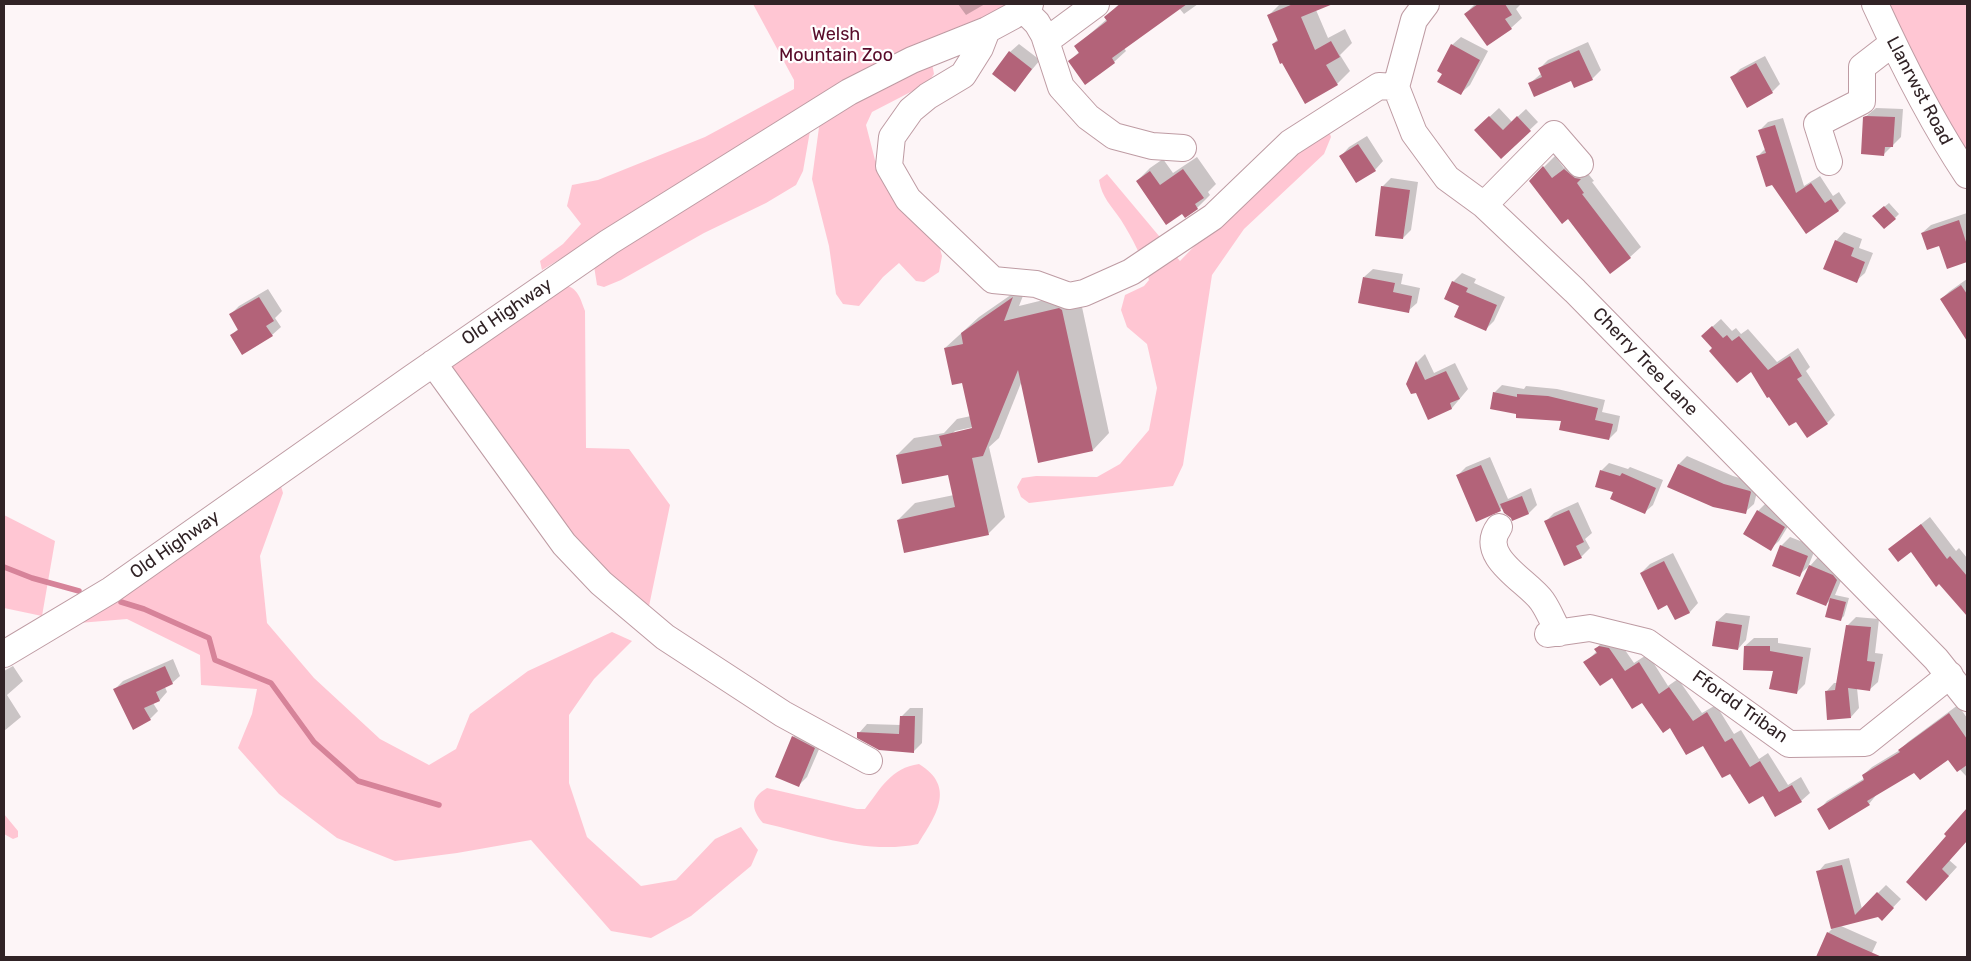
<!DOCTYPE html>
<html>
<head>
<meta charset="utf-8">
<style>
	body { margin:0 }
	#map { position:relative; width:1971px; height:961px; overflow:hidden; background:#fdf5f7; font-family:Rubik,sans-serif }
	canvas { display:block }
	.frame { position:absolute; inset:0; border:5px solid #312326; pointer-events:none }
</style>
</head>
<body>
<div id="map">
<canvas width="1971" height="961"></canvas>
<div class="frame"></div>
</div>
<script>
const g = document.querySelector('canvas').getContext('2d');
g.lineJoin = 'round';
function fill(path, color) { g.fillStyle = color; g.fill(path, 'evenodd'); }
function stroke(path, color, width, dash) { g.strokeStyle = color; g.lineWidth = width; g.lineCap = dash ? 'butt' : 'round'; g.setLineDash(dash || []); g.stroke(path); }
function label(font, color, halo, rows, align = 'center') {
  g.font = font + ' Rubik,sans-serif'; g.lineWidth = 4.5; g.setLineDash([]); g.textBaseline = 'middle'; g.strokeStyle = halo; g.fillStyle = color; for (const [text, x, y, turn = 0] of rows) {
    g.save(); g.translate(x, y); g.rotate((+turn || 0) * Math.PI / 180); g.textAlign = isNaN(turn) ? turn : align; if (halo) g.strokeText(text, 0, 0); g.fillText(text, 0, 0); g.restore();
  }
}
fill(new Path2D(`
	M 753,4 L 1018,4 L 621,222 L 542,270 L 540,261 L 563,244 L 581,224 L 567,206 L 572,185 L 598,180 L 705,137 L 794,89 L 794,80 Z
	M 1875,4 L 1967,4 L 1967,175 Z
	M 932,63 L 934,74 L 928,83 L 872,112 L 866,125 L 875,160 L 906,205 L 936,234 L 942,256 L 939,272 L 924,282 L 916,281 L 899,263 L 883,277 L 859,306 L 843,304 L 836,294 L 829,246 L 812,179 L 820,120 Z
	M 1328,127 L 1331,137 L 1324,154 L 1244,229 L 1212,275 L 1183,465 L 1173,486 L 1029,503 L 1021,497 L 1017,487 L 1022,478 L 1036,476 L 1097,477 L 1120,464 L 1149,430 L 1157,388 L 1147,344 L 1127,327 L 1121,310 L 1125,295 L 1144,286 L 1149,280 C 1143,259 1133,239 1121,220 C 1111,205 1102,198 1099,180 L 1107,174 L 1180,261 L 1272,166 Z
	M 810,131 L 803,171 L 796,185 L 766,203 L 704,233 L 621,280 L 604,287 L 597,285 L 594,266 Z
	M 563,285 C 578,287 580,298 585,311 L 586,448 L 629,449 L 670,505 L 648,611 L 588,556 L 448,367 Z
	M 281,486 L 283,493 L 260,556 L 267,623 L 314,678 L 380,739 L 429,765 L 456,749 L 470,714 L 528,671 L 612,632 L 632,641 L 594,679 L 569,715 L 569,783 L 587,837 L 641,886 L 676,880 L 715,839 L 741,827 L 758,850 L 751,866 L 691,916 L 651,938 L 611,931 L 531,840 L 457,853 L 395,861 L 337,838 L 279,794 L 238,748 L 252,714 L 257,689 L 201,685 L 200,655 L 127,619 L 79,623 Z
	M 4,515 L 55,541 L 42,616 L 4,608 Z
	M 919,764 C 957,787 935,817 918,844 C 867,855 812,834 763,823 C 751,809 750,798 767,788 L 857,809 L 865,809 C 881,788 891,768 919,764 Z
	M 4,814 L 18,831 L 18,837 L 13,839 L 4,834 Z`), '#ffc6d3');
fill(new Path2D(`
	M 958,4 L 985,4 L 966,15 Z
	M 1119,4 L 1198,4 L 1184,14 L 1179,8 L 1124,48 L 1126,51 L 1114,62 L 1070,61 L 1080,51 L 1076,46 L 1107,19 L 1106,17 Z
	M 1280,4 L 1322,4 L 1316,10 L 1328,38 L 1345,29 L 1352,43 L 1340,55 L 1350,71 L 1337,84 L 1273,44 L 1278,39 L 1268,16 Z
	M 1475,4 L 1521,4 L 1516,9 L 1522,18 L 1511,28 L 1487,45 L 1465,14 Z
	M 1461,37 L 1488,51 L 1470,85 L 1461,93 L 1452,45 Z
	M 1588,42 L 1601,70 L 1592,79 L 1529,84 L 1542,73 L 1540,68 L 1548,60 Z
	M 1019,44 L 1040,60 L 1015,90 L 1010,52 Z
	M 1765,56 L 1780,84 L 1772,92 L 1732,78 L 1740,69 Z
	M 1499,108 L 1512,122 L 1526,109 L 1538,122 L 1501,157 L 1484,122 Z
	M 1876,108 L 1903,109 L 1901,137 L 1884,154 L 1864,118 Z
	M 1783,118 L 1804,186 L 1820,176 L 1833,196 L 1839,192 L 1846,203 L 1838,211 L 1806,232 L 1758,156 L 1766,148 L 1760,130 L 1768,122 Z
	M 1367,136 L 1383,161 L 1375,170 L 1341,156 L 1349,147 Z
	M 1555,156 L 1564,168 L 1576,159 L 1594,181 L 1592,182 L 1641,247 L 1630,257 L 1568,218 L 1530,181 Z
	M 1197,157 L 1216,184 L 1208,192 L 1210,195 L 1197,208 L 1137,181 L 1150,168 L 1163,159 L 1173,173 Z
	M 1391,178 L 1418,182 L 1411,230 L 1403,238 L 1382,187 Z
	M 1889,203 L 1899,214 L 1895,218 L 1878,212 Z
	M 1967,213 L 1967,260 L 1947,267 L 1940,245 L 1922,233 L 1931,225 Z
	M 1844,232 L 1862,239 L 1859,248 L 1873,253 L 1865,273 L 1856,281 L 1836,241 Z
	M 1373,269 L 1403,274 L 1401,284 L 1420,288 L 1417,303 L 1408,311 L 1364,277 Z
	M 1462,273 L 1476,279 L 1474,283 L 1505,297 L 1494,321 L 1486,329 L 1460,305 L 1453,282 Z
	M 1967,279 L 1967,339 L 1941,299 L 1950,291 Z
	M 1028,283 L 1019,306 L 1076,292 L 1079,293 L 1109,433 L 1093,450 L 1021,383 L 999,438 L 989,447 L 1005,517 L 988,534 L 898,520 L 915,503 L 954,495 L 949,474 L 897,455 L 914,438 L 944,433 L 957,419 L 971,416 L 963,381 L 945,348 L 979,317 ZM 978,426 L 978,428 L 952,434 L 955,431 Z
	M 268,289 L 282,311 L 275,318 L 281,327 L 272,335 L 232,335 L 239,328 L 230,315 L 239,306 Z
	M 1721,319 L 1732,331 L 1736,328 L 1741,334 L 1748,329 L 1777,362 L 1798,348 L 1810,367 L 1806,371 L 1835,415 L 1827,423 L 1796,420 L 1751,370 L 1713,348 L 1711,328 Z
	M 1425,354 L 1434,373 L 1455,363 L 1468,389 L 1452,408 L 1429,418 L 1416,391 L 1408,384 L 1417,362 Z
	M 1502,385 L 1524,389 L 1526,386 L 1557,389 L 1605,400 L 1602,412 L 1620,416 L 1617,431 L 1609,439 L 1563,420 L 1517,413 L 1494,393 Z
	M 1687,456 L 1733,476 L 1759,484 L 1754,504 L 1745,512 L 1669,486 L 1679,464 Z
	M 1490,457 L 1508,499 L 1531,488 L 1537,505 L 1529,513 L 1503,507 L 1500,510 L 1457,476 L 1466,467 Z
	M 1609,463 L 1628,469 L 1630,467 L 1663,480 L 1653,505 L 1645,512 L 1615,492 L 1601,471 Z
	M 1578,502 L 1592,533 L 1585,539 L 1590,548 L 1581,557 L 1545,522 L 1554,513 Z
	M 1767,502 L 1793,518 L 1779,541 L 1770,549 L 1758,511 Z
	M 1930,517 L 1956,551 L 1959,548 L 1967,558 L 1967,611 L 1966,612 L 1911,551 L 1890,549 Z
	M 1790,537 L 1816,547 L 1808,567 L 1799,575 L 1781,546 Z
	M 1673,553 L 1698,603 L 1690,612 L 1675,619 L 1668,603 L 1641,573 L 1650,564 Z
	M 1818,557 L 1845,571 L 1835,595 L 1849,598 L 1844,616 L 1840,620 L 1832,599 L 1826,604 L 1810,566 Z
	M 1726,613 L 1750,616 L 1746,640 L 1738,649 L 1713,645 L 1717,621 Z
	M 1856,617 L 1879,619 L 1875,653 L 1883,654 L 1878,682 L 1869,690 L 1857,688 L 1859,708 L 1851,717 L 1826,692 L 1834,683 L 1837,683 L 1848,625 Z
	M 1754,638 L 1778,638 L 1778,643 L 1811,648 L 1805,684 L 1796,693 L 1774,669 L 1745,646 Z
	M 1604,640 L 1618,640 L 1634,663 L 1648,654 L 1668,686 L 1678,679 L 1702,713 L 1716,705 L 1734,734 L 1741,730 L 1759,759 L 1768,753 L 1788,785 L 1801,777 L 1810,793 L 1801,801 L 1763,794 L 1731,772 L 1703,744 L 1671,726 L 1613,676 L 1585,663 L 1597,651 L 1596,649 Z
	M 173,659 L 180,676 L 172,683 L 165,687 L 167,692 L 160,700 L 153,703 L 158,711 L 150,719 L 115,689 L 123,681 Z
	M 13,666 L 23,681 L 7,695 L 21,717 L 4,731 L 4,671 Z
	M 1958,705 L 1967,718 L 1967,777 L 1949,758 L 1915,771 L 1877,794 L 1869,804 L 1819,810 L 1827,801 L 1865,778 L 1863,775 L 1872,767 L 1900,750 L 1908,742 Z
	M 910,708 L 923,708 L 922,743 L 913,752 L 859,733 L 867,724 L 901,725 L 901,717 Z
	M 802,728 L 823,740 L 807,777 L 799,785 L 793,737 Z
	M 1967,810 L 1967,840 L 1949,860 L 1957,867 L 1935,891 L 1948,836 L 1945,834 Z
	M 1849,858 L 1862,909 L 1886,885 L 1901,899 L 1882,919 L 1878,916 L 1841,926 L 1877,942 L 1870,957 L 1817,957 L 1828,933 L 1832,929 L 1818,872 L 1825,864 Z`), '#0003');
stroke(new Path2D(`
	M 4,567 L 32,578 L 79,591
	M 121,602 L 144,609 L 209,638 L 215,660 L 271,683 L 314,742 L 358,781 L 439,805`), '#d68399', 5.5);
fill(new Path2D(`
	M 1120,4 L 1187,4 L 1112,58 L 1115,63 L 1085,85 L 1068,61 L 1079,53 L 1074,46 L 1107,21 L 1104,17 Z
	M 1293,4 L 1333,4 L 1301,17 L 1315,50 L 1331,41 L 1340,57 L 1326,65 L 1338,85 L 1305,104 L 1282,63 L 1280,64 L 1272,44 L 1278,41 L 1267,15 Z
	M 1478,4 L 1505,4 L 1512,15 L 1505,19 L 1512,29 L 1487,46 L 1464,14 Z
	M 1451,44 L 1480,60 L 1461,95 L 1437,82 L 1442,74 L 1437,71 Z
	M 1579,50 L 1593,80 L 1574,88 L 1571,81 L 1534,97 L 1528,83 L 1542,77 L 1538,68 Z
	M 1009,51 L 1032,69 L 1015,92 L 992,74 Z
	M 1756,63 L 1773,93 L 1747,108 L 1730,77 Z
	M 1489,116 L 1503,130 L 1517,116 L 1531,131 L 1501,159 L 1474,130 Z
	M 1866,116 L 1895,117 L 1893,147 L 1885,147 L 1884,156 L 1861,154 L 1863,117 Z
	M 1775,125 L 1796,193 L 1811,183 L 1825,203 L 1831,199 L 1839,211 L 1806,234 L 1772,185 L 1766,187 L 1756,156 L 1766,153 L 1758,130 Z
	M 1358,144 L 1376,171 L 1356,183 L 1339,156 Z
	M 1543,166 L 1552,178 L 1564,169 L 1575,178 L 1581,179 L 1577,183 L 1584,193 L 1582,194 L 1631,258 L 1610,274 L 1568,219 L 1562,224 L 1529,181 Z
	M 1183,169 L 1204,198 L 1195,204 L 1198,209 L 1185,218 L 1182,214 L 1166,225 L 1136,181 L 1150,171 L 1160,185 Z
	M 1381,186 L 1410,190 L 1403,239 L 1375,236 Z
	M 1884,206 L 1896,219 L 1884,229 L 1872,216 Z
	M 1959,220 L 1967,245 L 1967,262 L 1947,269 L 1939,246 L 1927,250 L 1921,233 Z
	M 1835,240 L 1854,248 L 1851,256 L 1865,262 L 1857,283 L 1823,269 Z
	M 1363,277 L 1395,283 L 1393,292 L 1412,296 L 1409,313 L 1358,303 Z
	M 1452,281 L 1468,288 L 1466,292 L 1497,305 L 1486,331 L 1454,317 L 1459,306 L 1444,299 Z
	M 1961,285 L 1967,294 L 1967,341 L 1940,299 Z
	M 259,297 L 274,321 L 266,326 L 273,336 L 242,355 L 230,335 L 238,330 L 229,314 Z
	M 1013,297 L 1004,321 L 1059,308 L 1062,310 L 1093,451 L 1038,463 L 1018,370 L 983,456 L 972,458 L 989,535 L 904,553 L 897,520 L 955,507 L 948,475 L 902,484 L 896,455 L 942,446 L 939,436 L 972,428 L 962,383 L 952,385 L 944,348 L 963,344 L 961,333 Z
	M 1712,326 L 1723,338 L 1727,335 L 1732,341 L 1739,336 L 1768,370 L 1790,356 L 1802,376 L 1797,379 L 1828,424 L 1807,438 L 1796,422 L 1789,426 L 1769,397 L 1767,398 L 1751,372 L 1737,383 L 1709,351 L 1712,348 L 1701,336 Z
	M 1416,361 L 1425,380 L 1446,371 L 1460,399 L 1450,403 L 1452,409 L 1428,420 L 1416,393 L 1411,394 L 1406,384 Z
	M 1493,392 L 1517,397 L 1517,394 L 1548,396 L 1598,408 L 1595,420 L 1613,424 L 1609,440 L 1559,430 L 1561,421 L 1516,418 L 1516,414 L 1490,409 Z
	M 1678,464 L 1724,484 L 1750,491 L 1751,492 L 1746,514 L 1713,507 L 1667,487 Z
	M 1481,465 L 1501,511 L 1476,522 L 1456,475 Z
	M 1600,470 L 1620,476 L 1622,473 L 1656,488 L 1645,514 L 1610,499 L 1613,492 L 1595,487 Z
	M 1522,496 L 1529,514 L 1512,521 L 1511,518 L 1504,513 L 1500,504 Z
	M 1569,510 L 1584,542 L 1576,546 L 1582,558 L 1564,566 L 1544,521 Z
	M 1757,510 L 1785,527 L 1771,551 L 1743,534 Z
	M 1921,524 L 1947,559 L 1950,556 L 1967,576 L 1967,616 L 1939,584 L 1936,587 L 1911,552 L 1898,562 L 1888,549 Z
	M 1780,545 L 1808,556 L 1800,577 L 1772,566 Z
	M 1664,561 L 1690,613 L 1675,620 L 1667,605 L 1658,610 L 1640,573 Z
	M 1809,565 L 1833,575 L 1837,580 L 1826,606 L 1796,594 Z
	M 1830,598 L 1846,602 L 1841,621 L 1825,617 Z
	M 1716,621 L 1742,625 L 1738,650 L 1712,646 Z
	M 1846,625 L 1871,627 L 1867,661 L 1875,662 L 1870,691 L 1848,688 L 1851,718 L 1827,720 L 1825,691 L 1835,690 Z
	M 1599,646 L 1609,648 L 1625,671 L 1639,662 L 1659,694 L 1669,687 L 1693,721 L 1707,712 L 1725,742 L 1732,738 L 1750,767 L 1760,761 L 1779,792 L 1792,785 L 1802,802 L 1775,817 L 1763,796 L 1749,804 L 1730,774 L 1722,778 L 1703,746 L 1686,755 L 1670,728 L 1663,733 L 1642,703 L 1632,709 L 1612,678 L 1600,686 L 1583,662 L 1597,653 L 1594,649 Z
	M 1744,646 L 1770,646 L 1770,651 L 1803,657 L 1797,694 L 1769,689 L 1773,671 L 1743,670 Z
	M 165,666 L 173,684 L 156,692 L 160,701 L 144,708 L 151,720 L 133,730 L 113,689 Z
	M 1949,713 L 1967,739 L 1967,765 L 1957,772 L 1948,760 L 1920,780 L 1914,773 L 1867,801 L 1870,805 L 1829,830 L 1817,809 L 1864,780 L 1862,775 L 1900,752 L 1898,750 Z
	M 900,716 L 915,716 L 914,753 L 879,750 L 857,738 L 857,732 L 899,734 Z
	M 792,736 L 815,748 L 799,787 L 775,777 Z
	M 1967,808 L 1967,841 L 1942,869 L 1949,876 L 1926,901 L 1906,882 L 1946,836 L 1944,834 Z
	M 1842,865 L 1855,915 L 1877,892 L 1894,908 L 1882,921 L 1878,917 L 1831,929 L 1816,871 Z
	M 1827,932 L 1848,942 L 1882,957 L 1816,957 Z`), '#b36379');
const minor = new Path2D(`
	M 1426,4 L 1414,20 L 1396,87 L 1414,133 L 1447,178 L 1484,205 L 1575,291 L 1936,659 L 1967,698
	M 1875,4 C 1902,63 1931,121 1967,175
	M 1023,9 L 1037,23 L 1044,35 L 1061,87 L 1088,117 L 1114,136 L 1152,146 L 1183,148
	M 987,30 L 980,48 L 963,75 L 928,96 L 911,110 L 892,137 L 889,166 L 908,199 L 993,280 L 1036,284 L 1069,296 L 1084,293 L 1131,272 L 1213,217 L 1290,143 L 1379,86 L 1396,87
	M 1046,41 L 1096,4
	M 1829,162 L 1817,124 L 1862,101 L 1862,67 L 1893,43
	M 1484,205 L 1554,134 L 1580,164
	M 433,363 L 564,544 L 601,583 L 665,637 L 783,714 L 869,761
	M 1499,527 C 1477,557 1528,581 1542,601 C 1549,611 1553,622 1559,633
	M 1548,634 L 1590,628 L 1647,642 L 1789,744 L 1865,743 L 1950,675
	M 4,654 L 111,590 L 412,378 L 609,242 L 849,92 L 912,60 L 987,30 L 1013,16 L 1030,4`);
stroke(minor, '#be9ba3', 28);
stroke(minor, '#fff', 26);
label('18px', '#580c2a', '#fff', [
	["Welsh",836,35],
	["Mountain Zoo",836,56]
]);
label('18px', '#312326', '#fff', [
	["Llanrwst Road",1919,91,62],
	["Old Highway",507,312,-34],
	["Cherry Tree Lane",1645,362,46],
	["Old Highway",175,545,-35],
	["Ffordd Triban",1740,707,35]
]);
</script>
</body>
</html>
